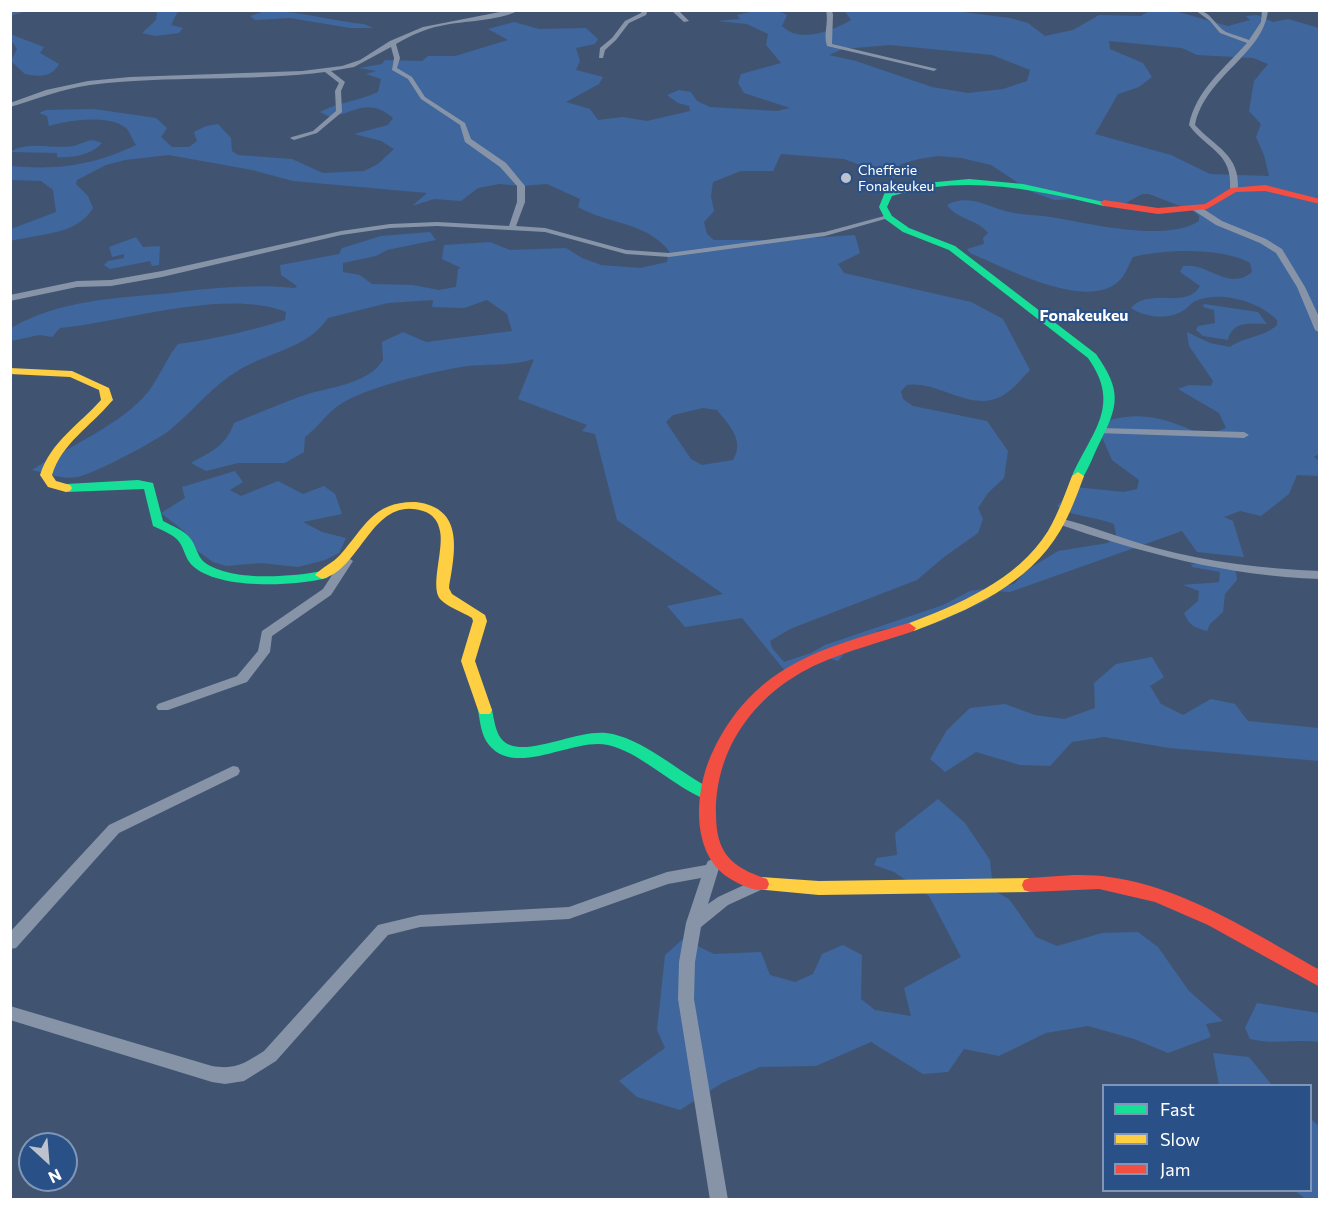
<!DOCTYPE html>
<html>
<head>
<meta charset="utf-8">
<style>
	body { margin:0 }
	#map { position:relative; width:1330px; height:1210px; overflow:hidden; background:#405472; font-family:Commissioner,sans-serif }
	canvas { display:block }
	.frame { position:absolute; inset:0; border:12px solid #fff; pointer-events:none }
	.legend { position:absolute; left:1102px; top:1084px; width:210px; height:108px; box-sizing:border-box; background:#2a5088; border:2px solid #7f96b8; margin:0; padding:8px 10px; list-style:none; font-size:18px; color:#fff }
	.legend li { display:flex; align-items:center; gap:12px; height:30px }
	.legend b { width:30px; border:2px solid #7f96b8 }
	.north { position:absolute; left:18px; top:1132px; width:60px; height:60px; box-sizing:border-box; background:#2a5088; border:2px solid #7f96b8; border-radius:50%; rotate:154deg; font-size:16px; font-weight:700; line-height:24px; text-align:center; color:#fff }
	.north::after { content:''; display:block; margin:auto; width:21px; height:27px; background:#bcc3ce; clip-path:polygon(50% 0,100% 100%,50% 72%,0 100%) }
</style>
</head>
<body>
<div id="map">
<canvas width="1330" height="1210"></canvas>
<div class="frame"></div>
<ul class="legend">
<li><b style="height:8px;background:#16e098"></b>Fast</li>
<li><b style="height:8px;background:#ffcf43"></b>Slow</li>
<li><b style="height:8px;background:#f24e42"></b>Jam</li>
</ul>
<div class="north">N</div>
</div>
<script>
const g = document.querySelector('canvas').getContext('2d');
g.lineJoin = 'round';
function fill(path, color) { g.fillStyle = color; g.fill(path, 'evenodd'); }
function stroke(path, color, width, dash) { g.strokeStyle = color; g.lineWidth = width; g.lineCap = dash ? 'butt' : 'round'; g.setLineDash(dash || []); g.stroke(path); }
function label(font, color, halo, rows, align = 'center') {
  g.font = font + ' Commissioner,sans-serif'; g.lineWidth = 4.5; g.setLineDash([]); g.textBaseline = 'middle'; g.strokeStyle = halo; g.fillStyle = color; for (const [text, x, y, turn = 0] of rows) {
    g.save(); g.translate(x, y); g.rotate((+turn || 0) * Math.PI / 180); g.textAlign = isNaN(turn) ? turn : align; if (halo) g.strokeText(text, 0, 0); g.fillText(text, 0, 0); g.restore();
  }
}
fill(new Path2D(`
	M 844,10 L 947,10 L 1010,18 L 1028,23 L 1045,36 L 1073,30 L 1099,15 L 1141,16 L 1151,10 L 1175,11 L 1228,26 L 1250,20 L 1246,16 L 1257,15 L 1273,22 L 1288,19 L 1319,28 L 1320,453 L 1314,457 L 1319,461 L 1319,476 L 1297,475 L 1289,494 L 1261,516 L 1240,511 L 1224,517 L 1233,521 L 1244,557 L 1197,552 L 1182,531 L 1010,592 L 995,591 L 989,599 L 942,621 L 880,630 L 850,646 L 838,661 L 815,654 L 785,671 L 742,618 L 685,627 L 667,606 L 723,594 L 617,520 L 595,434 L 582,431 L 587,425 L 518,399 L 534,359 C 509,367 486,363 461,367 C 431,372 358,389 335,408 C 324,417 318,427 305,437 L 304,452 L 285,463 L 238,463 L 206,471 L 191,463 C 212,451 226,446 234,423 C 256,414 277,405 299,397 C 325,387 367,386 383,360 L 382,342 L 403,332 L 426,342 L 512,331 L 507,314 L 487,300 L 464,308 L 432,307 L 433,300 L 388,303 L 328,318 C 308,348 269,352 239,370 C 212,386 194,410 170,430 C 156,441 94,474 77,477 C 62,480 46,473 32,470 C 69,446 121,425 148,392 C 159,378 166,359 178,344 C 215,339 250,331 285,320 L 286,312 C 224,288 125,322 60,328 L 52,337 L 39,335 L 11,341 L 11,328 C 59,300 116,298 171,293 C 213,288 252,284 295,288 L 297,286 L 281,275 L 280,265 L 339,254 L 342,248 L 381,236 L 430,232 L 436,240 L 387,250 L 376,256 L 343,263 L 343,272 L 360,275 L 372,284 L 413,285 L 439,290 L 456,287 L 458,269 L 461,268 L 442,259 L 444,245 L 490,242 L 510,250 L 566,248 L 582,258 L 601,265 L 640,268 L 667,262 L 669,251 C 647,222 607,224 578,207 L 580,199 L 547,184 L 521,186 L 499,184 L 478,188 L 461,201 L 434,199 L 412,206 L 427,193 L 293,181 L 252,170 L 169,155 L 125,160 L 106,165 L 77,180 L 76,184 L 88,196 L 93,208 C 76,236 40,233 11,241 L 11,229 L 56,212 L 53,190 L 41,181 L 11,180 L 11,166 C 58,170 91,166 136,145 C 133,141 130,132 126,128 C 110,114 68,120 49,126 L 47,116 L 39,113 L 46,110 L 94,109 L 156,118 L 167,128 L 161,137 L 172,147 L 189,147 L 197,141 L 194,132 L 206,126 L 218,124 L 231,138 L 232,151 L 238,155 L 292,159 L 323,173 L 364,171 L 378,164 L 394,149 L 381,141 L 354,134 L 388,125 L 393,118 C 369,97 356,112 330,117 L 320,112 C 338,102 359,101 378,92 L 381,79 L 366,74 L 376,71 L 359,68 L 382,64 L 385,60 L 422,61 L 428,56 L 455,56 L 508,40 L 488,29 L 514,22 L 539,29 L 586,28 L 598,39 L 595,44 L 576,48 L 580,61 L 576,70 L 603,77 L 599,84 L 566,102 L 590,109 L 598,120 L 623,117 L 647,121 L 690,111 L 689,106 L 678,103 L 667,95 L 679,90 L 691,92 L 697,101 L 710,107 L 777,111 L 790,108 L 744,93 L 738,83 L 741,74 L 781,63 L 766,45 L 768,34 L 747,24 L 717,21 L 740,19 L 737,15 C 753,11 773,6 787,15 L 782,26 C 800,44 832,31 851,20 ZM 1109,41 L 1182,48 L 1197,55 L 1253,58 L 1268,64 L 1254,81 L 1249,111 L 1261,124 L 1256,137 L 1264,155 L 1269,176 L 1210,174 L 1171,155 L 1095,134 L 1118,94 L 1139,87 L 1152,77 L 1143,63 L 1110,49 ZM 890,45 L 992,55 L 1030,70 L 1027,81 L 1003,89 L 968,93 L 932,87 L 856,61 L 829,55 L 843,49 ZM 781,154 L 844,159 L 895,178 L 893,174 L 901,164 L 919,159 L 938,156 L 961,158 L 991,165 L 1032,192 L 1054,200 L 1074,199 L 1124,204 L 1142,194 L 1149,194 L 1193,211 L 1199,216 L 1199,221 C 1166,243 1088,223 1050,217 C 1037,215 1022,215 1009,212 C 988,207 968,193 947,205 C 957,220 978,219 988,233 L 983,238 L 984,244 L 967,249 L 970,253 C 1004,267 1086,312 1119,281 C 1125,276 1129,264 1133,257 C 1163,249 1223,247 1250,263 L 1252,272 C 1228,292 1209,262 1183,266 L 1180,272 L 1200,286 C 1187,310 1149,287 1131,308 C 1146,318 1169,320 1184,310 C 1188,308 1191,303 1195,301 C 1220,290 1259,301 1277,320 L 1277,325 C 1263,338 1245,336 1230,347 L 1210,343 L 1187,332 L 1189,346 L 1213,381 L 1211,386 L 1189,385 L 1178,389 L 1219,413 L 1226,428 L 1204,436 C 1173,421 1146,410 1110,420 L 1101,435 L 1112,460 L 1139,480 L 1137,489 L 1124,492 L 1075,487 L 1057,506 C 1076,518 1094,516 1114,524 L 1116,535 L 1108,543 L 1058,551 L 1027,570 L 1014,584 L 970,591 L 943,605 L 825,645 L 811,653 L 784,662 L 772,648 L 770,641 L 790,629 L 917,580 L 944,557 L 978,533 L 983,519 L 978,508 L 988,493 L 1004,478 L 1008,451 L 987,421 L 913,406 L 903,399 L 901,391 L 907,385 C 938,380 971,413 1002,396 C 1013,390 1022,378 1030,370 L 1003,319 L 971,302 L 844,273 L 838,264 L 860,253 L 855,235 L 784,240 L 714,240 L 707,234 L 704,222 L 714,211 L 711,196 L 713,182 L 741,171 L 773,171 ZM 703,408 L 717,410 C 729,425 745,440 733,460 L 702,465 L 691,459 L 666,422 L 673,415 Z
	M 157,11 L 178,11 L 171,25 L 183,28 L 179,33 L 155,36 L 142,33 L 156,20 Z
	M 265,11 C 299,10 331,21 364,24 L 373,28 L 350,28 L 290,18 L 255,20 L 250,16 Z
	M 10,34 L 44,47 L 40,53 L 59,64 C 52,77 41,77 25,74 L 11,61 L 17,49 L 11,40 Z
	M 93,140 L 102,143 C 91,155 73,158 57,157 L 57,153 L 11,152 C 23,141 57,149 74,146 C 80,144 86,141 93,140 Z
	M 136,237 L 143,247 L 160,246 L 159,265 L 152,266 L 150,261 L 110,269 L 104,265 L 108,261 L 124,258 L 124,254 L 112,257 L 109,247 Z
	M 1204,304 L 1258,312 L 1267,324 C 1250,323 1232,321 1228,340 L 1203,336 L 1196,330 L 1198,326 L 1215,323 L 1214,310 L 1203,307 Z
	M 235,471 L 243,482 L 230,490 L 241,496 L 278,481 L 303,494 L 324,486 L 335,494 L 342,514 L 303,522 L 322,532 L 346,538 L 339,553 L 325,560 L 298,567 L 261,563 L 226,566 L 213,562 L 192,547 L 185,532 L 161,513 L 185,498 L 182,487 Z
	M 1191,564 L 1229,564 L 1236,572 L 1237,580 L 1225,594 L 1223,612 L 1210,624 L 1207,631 C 1195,628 1189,625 1184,613 L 1198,601 L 1199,591 L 1183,585 C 1196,583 1207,584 1219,582 L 1220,572 L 1192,567 Z
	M 1152,657 L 1164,677 L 1150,686 L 1161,704 L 1183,715 L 1211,699 L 1235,704 L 1248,721 L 1319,728 L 1319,761 L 1169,748 L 1104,737 L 1072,742 L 1050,766 L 1020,765 L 976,752 L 945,772 L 930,759 L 947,730 L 970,708 L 1005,704 L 1035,715 L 1064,719 L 1095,708 L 1094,683 L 1116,664 Z
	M 938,799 L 965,823 L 990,860 L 993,890 L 1009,899 L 1036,937 L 1057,946 L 1102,933 L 1138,932 L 1158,947 L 1189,991 L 1223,1021 L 1206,1024 L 1211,1037 L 1168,1053 L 1134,1039 L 1088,1026 L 1046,1033 L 999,1056 L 964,1049 L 948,1072 L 923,1074 L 871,1042 L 816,1066 L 760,1067 L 722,1083 L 680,1110 L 637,1097 L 619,1081 L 665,1048 L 657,1030 L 665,955 L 683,939 L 714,954 L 761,952 L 770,975 L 795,982 L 813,974 L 822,954 L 843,945 L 862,955 L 861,999 L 875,1010 L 911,1016 L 904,988 L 961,957 L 929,896 L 894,872 L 874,865 L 877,858 L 897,855 L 895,833 Z
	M 1257,1003 L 1319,1013 L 1319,1042 C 1294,1039 1275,1045 1250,1039 L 1245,1028 Z
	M 1213,1053 L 1249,1057 L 1272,1085 L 1219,1085 Z
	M 1311,1119 L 1319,1126 L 1319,1199 L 1306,1199 L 1295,1191 L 1310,1190 Z`), '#3f669d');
fill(new Path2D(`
	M 14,10 L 30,10 L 10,16 L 10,11 Z`), '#4b658c');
fill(new Path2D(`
	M 510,10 L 520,10 C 495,22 466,20 440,26 C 424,29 410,36 396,44 L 400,58 L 397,68 L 412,77 L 425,97 L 465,123 L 471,139 L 506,163 L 525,186 L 525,202 L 516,226 L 545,228 L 626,250 L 669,253 L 825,232 L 888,215 L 892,217 L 825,236 L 669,257 L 626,254 L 545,232 L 437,226 L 390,228 L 341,235 L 162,277 L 111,286 L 77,287 L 10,301 L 10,295 L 77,281 L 111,280 L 162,271 L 341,231 L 390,224 L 437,222 L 509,226 L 517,202 L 517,186 L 500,167 L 465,142 L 460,125 L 421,99 L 408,79 L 392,70 L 394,58 L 391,47 L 354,67 L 331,71 L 345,82 L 341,91 L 342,112 L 317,133 L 294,140 L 290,138 L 292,137 L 313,131 L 336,111 L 335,91 L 339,83 L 325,72 C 247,82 168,75 90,85 C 62,89 37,99 10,107 L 10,103 L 46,90 L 88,81 L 130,77 L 302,71 L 342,66 L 360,60 L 390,41 L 423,27 Z
	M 642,10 L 648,10 L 646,15 L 629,23 L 616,40 L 605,50 L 603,58 L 599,58 L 600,48 L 612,38 L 625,21 L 641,13 Z
	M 671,10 L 678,10 L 689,21 L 684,22 Z
	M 771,10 L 811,10 L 808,12 Z
	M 826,10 L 832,10 L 833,15 L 832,44 L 937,69 L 934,71 L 827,46 C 823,34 829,23 826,10 Z
	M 1195,10 C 1211,10 1214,25 1226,32 C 1233,35 1242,37 1249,40 L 1261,22 L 1262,10 L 1268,10 C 1264,54 1205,76 1195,125 C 1216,148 1240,154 1238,190 L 1234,192 L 1230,190 C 1233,152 1207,150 1189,125 C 1196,90 1224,69 1247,43 L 1220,33 L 1210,21 Z
	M 1193,206 L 1199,206 L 1222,221 L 1266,239 L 1282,249 L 1305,287 L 1320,319 L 1320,333 L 1315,330 L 1297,287 L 1276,253 L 1260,243 L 1216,225 L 1193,210 Z
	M 1101,428 L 1244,432 L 1249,435 L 1244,438 L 1097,433 L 1096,431 Z
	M 1059,518 C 1092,526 1123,539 1156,548 C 1209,562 1264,569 1320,571 L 1320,579 C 1227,576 1142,553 1055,523 L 1053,521 Z
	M 347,557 L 353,561 L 331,595 L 272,636 L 270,652 L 247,682 L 168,710 L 158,710 L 156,707 L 158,704 L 237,676 L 258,651 L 262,631 L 323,589 L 343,558 Z
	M 233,766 L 238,767 L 240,771 L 238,775 L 119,833 L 16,948 L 10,949 L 10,932 L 109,825 Z
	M 713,859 L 718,861 L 720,865 L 708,904 L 718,897 L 755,880 L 760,878 L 765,880 L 767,884 L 765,888 L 728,905 L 701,927 L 695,962 L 694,999 L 728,1200 L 710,1200 L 678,999 L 679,962 L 686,923 L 701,878 L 668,884 L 569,919 L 420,927 L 388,935 L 276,1061 L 244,1081 L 225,1084 L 212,1082 L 10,1020 L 10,1006 L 212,1066 C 236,1070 245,1063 264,1051 L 378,925 L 420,915 L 569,907 L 667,872 L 706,865 L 708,861 Z`), '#8794a8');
fill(new Path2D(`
	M 969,179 L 1023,184 L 1108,203 L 1104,206 C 1031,189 966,174 892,196 L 887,207 L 892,216 L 909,228 L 955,246 L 1096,354 C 1122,391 1119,405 1099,444 C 1093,456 1089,468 1082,479 L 1074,479 L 1072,476 C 1092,431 1122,406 1088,358 L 949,250 L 903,232 L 885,219 L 879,207 L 885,192 L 915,184 Z
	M 138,480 L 153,483 L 163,521 C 172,526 184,530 190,538 C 196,545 197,556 204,562 C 230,582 292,577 322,571 L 329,575 L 327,578 C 295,586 221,590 194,567 C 186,561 185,551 180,543 C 174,534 161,530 153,526 L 144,489 L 66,492 L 60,488 L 66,484 Z
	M 485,705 L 490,706 L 492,710 C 495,723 496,740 510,745 C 533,754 578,730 606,733 C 642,737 679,773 712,789 L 714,793 L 712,797 L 706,799 L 700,797 C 672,784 637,751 608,745 C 574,737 516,778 489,745 C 481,736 480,721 478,710 L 480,706 Z`), '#16e098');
fill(new Path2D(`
	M 10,368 L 72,371 L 109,388 L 113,400 L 111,402 C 90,427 62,443 52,475 L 56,481 L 70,485 L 72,488 L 70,491 L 66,492 L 48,487 L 40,475 C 51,441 79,425 101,400 L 99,390 L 70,377 L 10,374 Z
	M 1078,472 L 1084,476 C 1077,495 1070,514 1060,531 C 1028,585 969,610 914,631 L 904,631 L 902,628 L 904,625 C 957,605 1017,581 1048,531 C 1058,514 1065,494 1072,476 Z
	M 416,502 C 465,508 455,552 449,588 L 452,594 L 485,615 L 487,621 L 475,661 L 492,710 L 490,714 L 480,714 L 478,710 L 461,661 L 473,621 L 472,618 C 463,612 447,607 440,599 C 430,586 444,550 440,531 C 438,521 433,514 423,511 C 372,495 362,569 322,579 L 315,575 C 322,567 333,563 340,555 C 365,527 373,501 416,502 Z
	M 761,877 L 819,881 L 1030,878 L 1036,880 L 1038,885 L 1036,890 L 1030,892 L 819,895 L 755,889 L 753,884 L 755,879 Z`), '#ffcf43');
fill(new Path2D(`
	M 1265,185 L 1320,199 L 1320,204 L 1265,191 L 1236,192 L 1207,209 L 1158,214 L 1104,206 L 1100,203 L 1104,200 L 1158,208 L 1205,204 L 1231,188 Z
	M 909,623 L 916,628 L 914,631 C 882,642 849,650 818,664 C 758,691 715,746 716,814 C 716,853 731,867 767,879 L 769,884 L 767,889 C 755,893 739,884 729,878 C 689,852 695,788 713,751 C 723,729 737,709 755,692 C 795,653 857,638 909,623 Z
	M 1073,875 C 1162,872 1245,928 1320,970 L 1320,987 L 1208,925 L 1155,902 L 1099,889 L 1030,892 L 1024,890 L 1022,885 L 1024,880 L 1030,878 Z`), '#f24e42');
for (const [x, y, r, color] of [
	[846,178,6,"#bcc3ce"]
]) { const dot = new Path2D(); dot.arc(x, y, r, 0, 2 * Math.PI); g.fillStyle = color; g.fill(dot); stroke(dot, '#2a5088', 2); }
label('14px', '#fff', '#2a5088', [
	["Chefferie",858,170],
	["Fonakeukeu",858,186]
], 'left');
label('bold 16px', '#fff', '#2a5088', [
	["Fonakeukeu",1084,316]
]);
</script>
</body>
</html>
